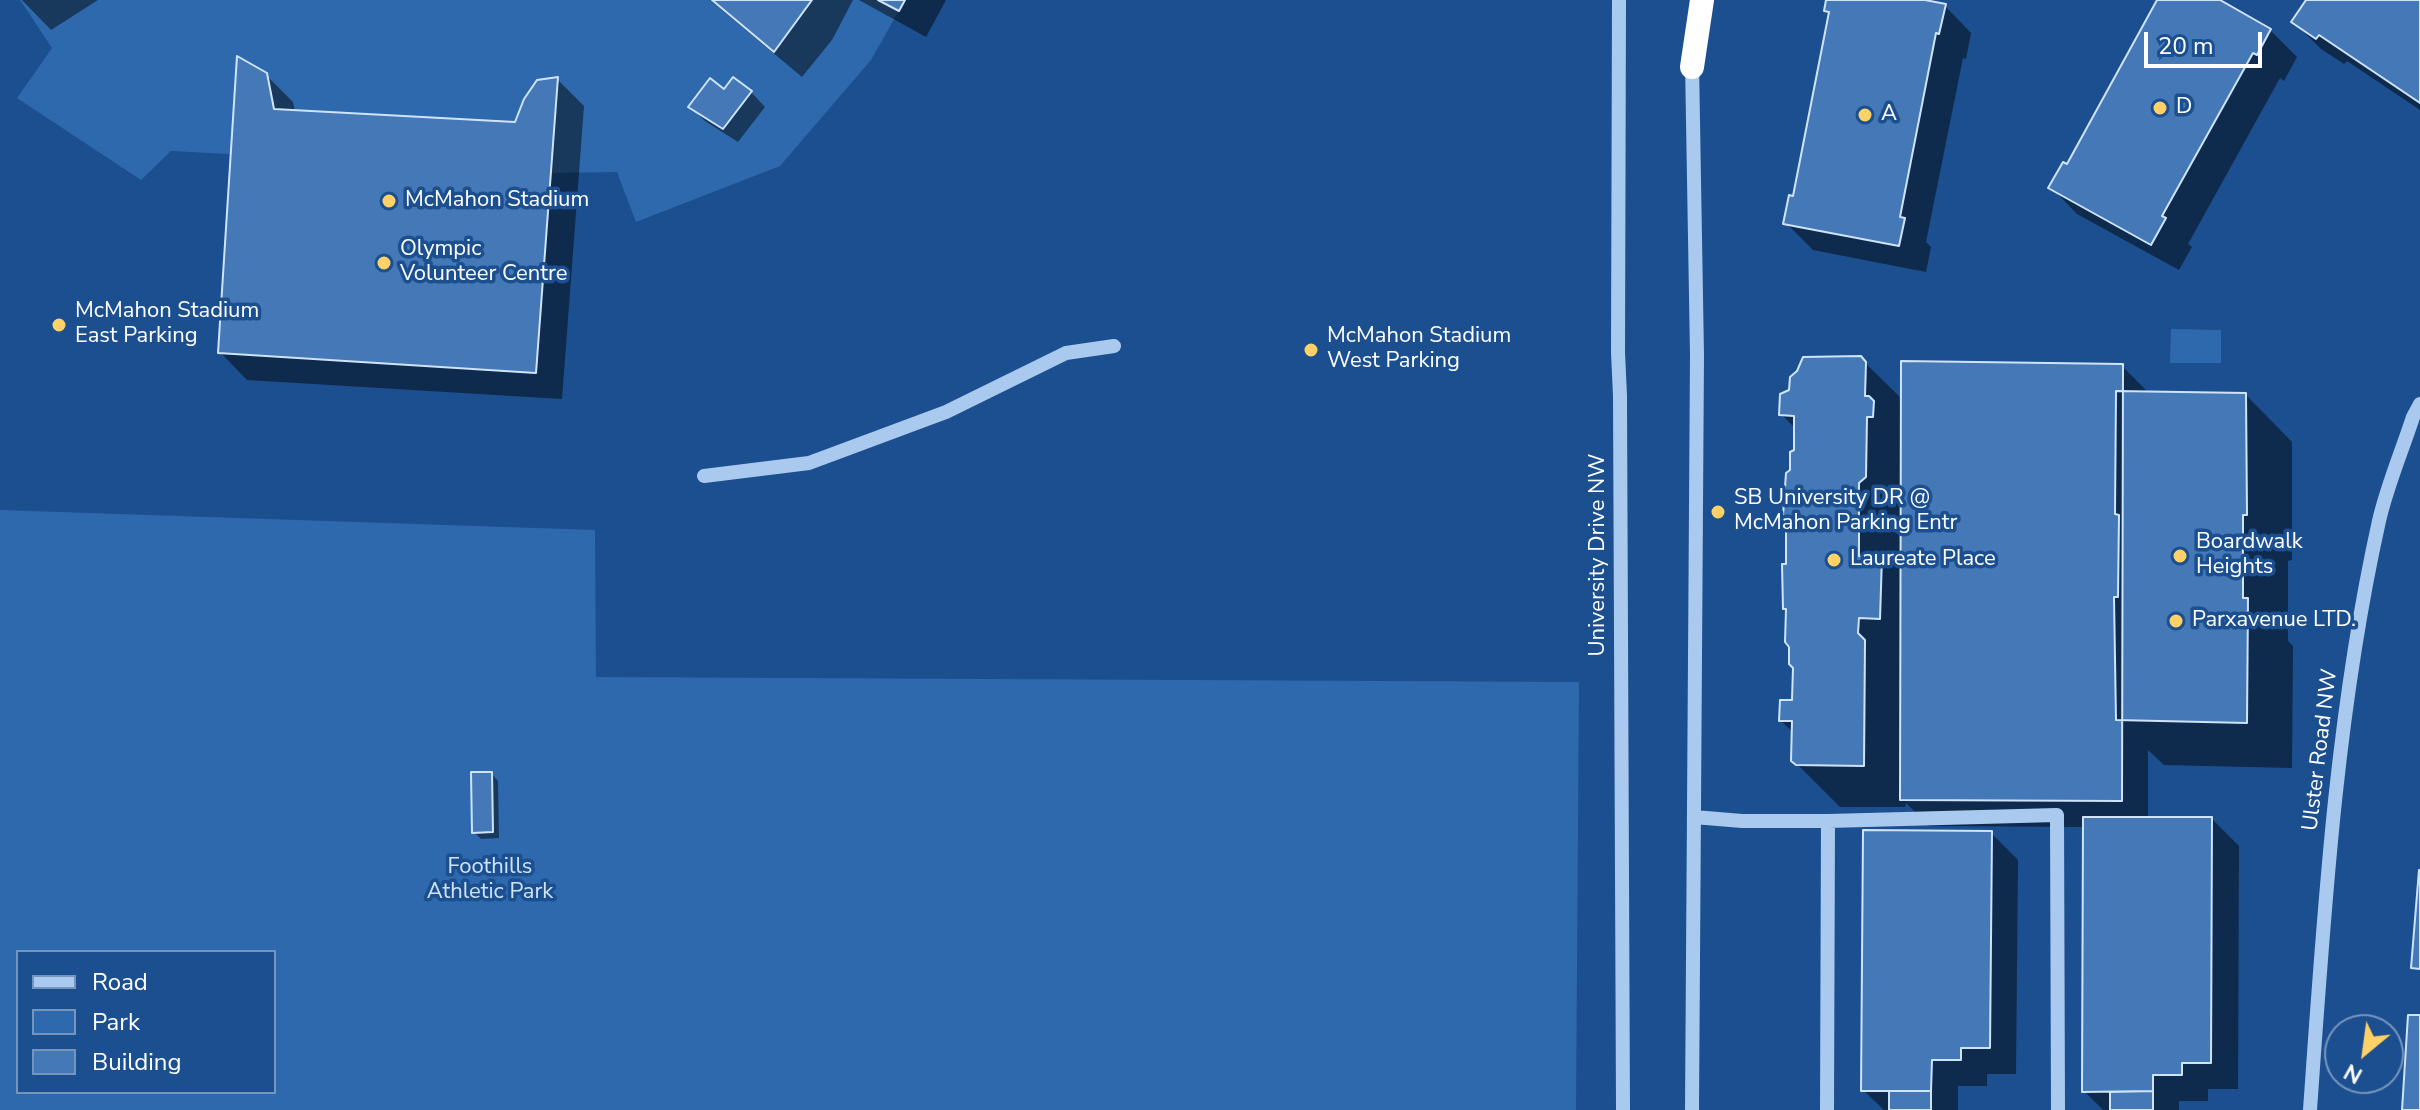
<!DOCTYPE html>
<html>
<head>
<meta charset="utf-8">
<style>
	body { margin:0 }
	#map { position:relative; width:2420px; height:1110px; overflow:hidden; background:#1b4f8f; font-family:"Nunito Sans",sans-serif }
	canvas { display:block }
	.legend { position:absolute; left:16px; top:950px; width:260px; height:144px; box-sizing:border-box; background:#1b4f8f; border:2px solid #7695bc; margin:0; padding:10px 14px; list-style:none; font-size:24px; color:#fff }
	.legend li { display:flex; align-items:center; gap:16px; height:40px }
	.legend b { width:40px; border:2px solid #7695bc }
	.north { position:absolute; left:2324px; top:1014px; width:80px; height:80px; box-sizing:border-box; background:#1b4f8f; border:2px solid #7695bc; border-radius:50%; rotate:209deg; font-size:22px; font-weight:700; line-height:32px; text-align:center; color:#fff }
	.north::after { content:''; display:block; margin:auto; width:28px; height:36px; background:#ffd166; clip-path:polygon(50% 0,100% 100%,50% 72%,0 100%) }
	.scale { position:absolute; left:2144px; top:32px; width:118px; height:36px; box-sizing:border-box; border:4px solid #fff; border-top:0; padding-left:10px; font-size:24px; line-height:28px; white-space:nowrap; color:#fff; -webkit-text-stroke:6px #1b4f8f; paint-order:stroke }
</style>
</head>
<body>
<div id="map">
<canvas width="2420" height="1110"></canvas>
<ul class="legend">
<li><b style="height:10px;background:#a9c9ee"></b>Road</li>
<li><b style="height:22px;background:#2e69ad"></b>Park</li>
<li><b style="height:22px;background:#4478b7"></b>Building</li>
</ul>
<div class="north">N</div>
<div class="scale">20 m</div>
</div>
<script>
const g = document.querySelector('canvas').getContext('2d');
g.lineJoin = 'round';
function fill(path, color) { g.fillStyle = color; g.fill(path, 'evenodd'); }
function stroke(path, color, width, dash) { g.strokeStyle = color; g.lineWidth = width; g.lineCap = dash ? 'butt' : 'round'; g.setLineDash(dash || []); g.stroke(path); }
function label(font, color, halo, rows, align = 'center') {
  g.font = font + ' "Nunito Sans",sans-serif'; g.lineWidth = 7; g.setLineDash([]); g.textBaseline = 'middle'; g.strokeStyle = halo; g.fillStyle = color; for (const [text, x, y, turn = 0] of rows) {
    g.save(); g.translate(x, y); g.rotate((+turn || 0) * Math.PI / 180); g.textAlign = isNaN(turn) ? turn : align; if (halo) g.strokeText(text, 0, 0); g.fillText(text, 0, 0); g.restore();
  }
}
fill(new Path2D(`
	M 20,0 L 905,0 L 871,60 L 780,166 L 636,222 L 617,172 L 552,173 L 536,373 L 218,353 L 230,154 L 171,151 L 141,180 L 17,98 L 52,48 Z
	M 2171,329 L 2221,330 L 2221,363 L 2170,363 Z
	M 0,510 L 595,530 L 596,677 L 1579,682 L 1576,1110 L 0,1110 ZM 18,952 L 274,952 L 274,1092 L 18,1092 Z`), '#2e69ad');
fill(new Path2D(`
	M 22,0 L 98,0 L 51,30 Z
	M 710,0 L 853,0 L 832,40 L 802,77 Z
	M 859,0 L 946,0 L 926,37 Z
	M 1828,0 L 1914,0 L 1945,6 L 1971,33 L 1966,59 L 1963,58 L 1926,242 L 1931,247 L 1926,272 L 1813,250 L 1786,223 L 1795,198 L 1831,15 L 1826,11 Z
	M 2159,0 L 2216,0 L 2270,30 L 2297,57 L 2284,81 L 2280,78 L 2188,244 L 2192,247 L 2179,270 L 2077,214 L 2051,187 L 2067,167 Z
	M 2309,0 L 2420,0 L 2420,110 L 2347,61 L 2344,64 L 2321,49 L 2294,22 Z
	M 266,75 L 293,102 L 295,112 L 517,124 L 557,79 L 584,106 L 562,399 L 247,380 L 221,353 Z
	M 724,92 L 751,92 L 765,107 L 738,142 L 705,121 L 691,107 Z
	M 1860,358 L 1903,400 L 2122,366 L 2149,393 L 2246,395 L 2292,442 L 2292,560 L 2288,561 L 2288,641 L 2293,646 L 2292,768 L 2164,765 L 2148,750 L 2148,819 L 2212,819 L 2239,846 L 2238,1089 L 2208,1089 L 2208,1101 L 2179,1101 L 2179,1110 L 2103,1110 L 2084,1091 L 2085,827 L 1929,826 L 1906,803 L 1905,807 L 1840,807 L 1793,760 L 1794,733 L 1781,721 L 1794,702 L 1795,667 L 1788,611 L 1784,608 L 1788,533 L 1784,529 L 1796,451 L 1796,429 L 1781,414 Z
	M 492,774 L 498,781 L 499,838 L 481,839 L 474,832 Z
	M 1991,833 L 2018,860 L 2016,1074 L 1987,1074 L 1987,1086 L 1958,1086 L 1958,1110 L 1884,1110 L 1863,1090 Z`), '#0007');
const building = new Path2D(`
	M 712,0 L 812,0 L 774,52 Z
	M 878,0 L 905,0 L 899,11 Z
	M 1826,0 L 1925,0 L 1946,4 L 1939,34 L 1936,33 L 1900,217 L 1905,218 L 1899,246 L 1783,224 L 1789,195 L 1793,196 L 1829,12 L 1824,11 Z
	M 2157,0 L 2220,0 L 2271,29 L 2257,55 L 2253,53 L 2162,216 L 2166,218 L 2151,245 L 2048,188 L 2063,162 L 2067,164 Z
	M 2306,0 L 2420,0 L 2420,103 L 2319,35 L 2316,39 L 2291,22 Z
	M 237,56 L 267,73 L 274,109 L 515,122 L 524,99 L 537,80 L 558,77 L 536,373 L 218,353 Z
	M 733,77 L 752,91 L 723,129 L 688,107 L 710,78 L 724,89 Z
	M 1861,356 L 1866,362 L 1865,396 L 1869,396 L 1874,401 L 1873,417 L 1867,417 L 1866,477 L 1859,483 L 1859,556 L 1882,556 L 1880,619 L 1859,618 L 1858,633 L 1865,640 L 1864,766 L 1796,765 L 1791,761 L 1792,721 L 1779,721 L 1780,700 L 1792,700 L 1793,668 L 1789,664 L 1789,647 L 1785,642 L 1786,609 L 1783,609 L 1782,564 L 1786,564 L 1786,530 L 1782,530 L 1786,473 L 1790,470 L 1790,452 L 1794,450 L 1794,416 L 1779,415 L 1780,394 L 1789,390 L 1790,377 L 1797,371 L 1803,357 Z
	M 1901,361 L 2123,364 L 2122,801 L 1900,800 Z
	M 2116,391 L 2246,393 L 2247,515 L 2243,515 L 2243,598 L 2248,598 L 2247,723 L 2116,720 L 2114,597 L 2118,597 L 2119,515 L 2115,514 Z
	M 471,772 L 492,772 L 493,832 L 472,833 Z
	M 2083,817 L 2212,817 L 2211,1063 L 2182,1063 L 2182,1075 L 2153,1075 L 2153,1091 L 2082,1092 Z
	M 1863,830 L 1992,831 L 1990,1048 L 1961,1048 L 1961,1060 L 1932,1060 L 1931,1091 L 1861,1091 Z
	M 2419,870 L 2420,870 L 2420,969 L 2411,968 Z
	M 2408,1015 L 2420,1015 L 2420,1110 L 2402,1110 Z
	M 1889,1091 L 1931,1091 L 1931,1110 L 1889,1110 Z
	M 2153,1091 L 2153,1110 L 2110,1110 L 2110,1092 Z`);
fill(building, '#4478b7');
stroke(building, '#cfe3fa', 2);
stroke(new Path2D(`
	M 1619,0 L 1618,352 L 1620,396 L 1623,1110
	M 1692,62 L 1697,355 L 1692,1110
	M 704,476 L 809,463 L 946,412 L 1066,353 L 1114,346
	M 1694,817 L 1742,821 L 1828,821 L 1827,1110
	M 1828,821 L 2057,815 L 2058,1110
	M 2310,1110 C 2324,913 2336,714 2379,521 C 2387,486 2402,451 2413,417 L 2420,404`), '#a9c9ee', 14);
stroke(new Path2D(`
	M 1692,67 L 1702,0`), '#fff', 24);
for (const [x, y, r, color] of [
	[2160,108,8,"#ffd166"],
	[1865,115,8,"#ffd166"],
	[389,201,8,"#ffd166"],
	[384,263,8,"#ffd166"],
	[59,325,8,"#ffd166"],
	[1311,350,8,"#ffd166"],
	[1718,512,8,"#ffd166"],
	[2180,556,8,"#ffd166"],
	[1834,560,8,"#ffd166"],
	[2176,621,8,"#ffd166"]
]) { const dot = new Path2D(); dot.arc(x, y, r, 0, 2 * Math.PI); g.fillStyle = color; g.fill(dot); stroke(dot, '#1b4f8f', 3); }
label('22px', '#fff', '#1b4f8f', [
	["D",2176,108],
	["A",1881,115],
	["McMahon Stadium",405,201],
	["Olympic",400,250],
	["Volunteer Centre",400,275],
	["McMahon Stadium",75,312],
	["East Parking",75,337],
	["McMahon Stadium",1327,337],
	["West Parking",1327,362],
	["SB University DR @",1734,499],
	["McMahon Parking Entr",1734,524],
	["Boardwalk",2196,543],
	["Heights",2196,568],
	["Laureate Place",1850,560],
	["Parxavenue LTD.",2192,621]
], 'left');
label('22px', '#fff', '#1b4f8f', [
	["University Drive NW",1599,555,-90],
	["Ulster Road NW",2321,750,-83]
]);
label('22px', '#cfe3fa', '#1b4f8f', [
	["Foothills",490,868],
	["Athletic Park",490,893]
]);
</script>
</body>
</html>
